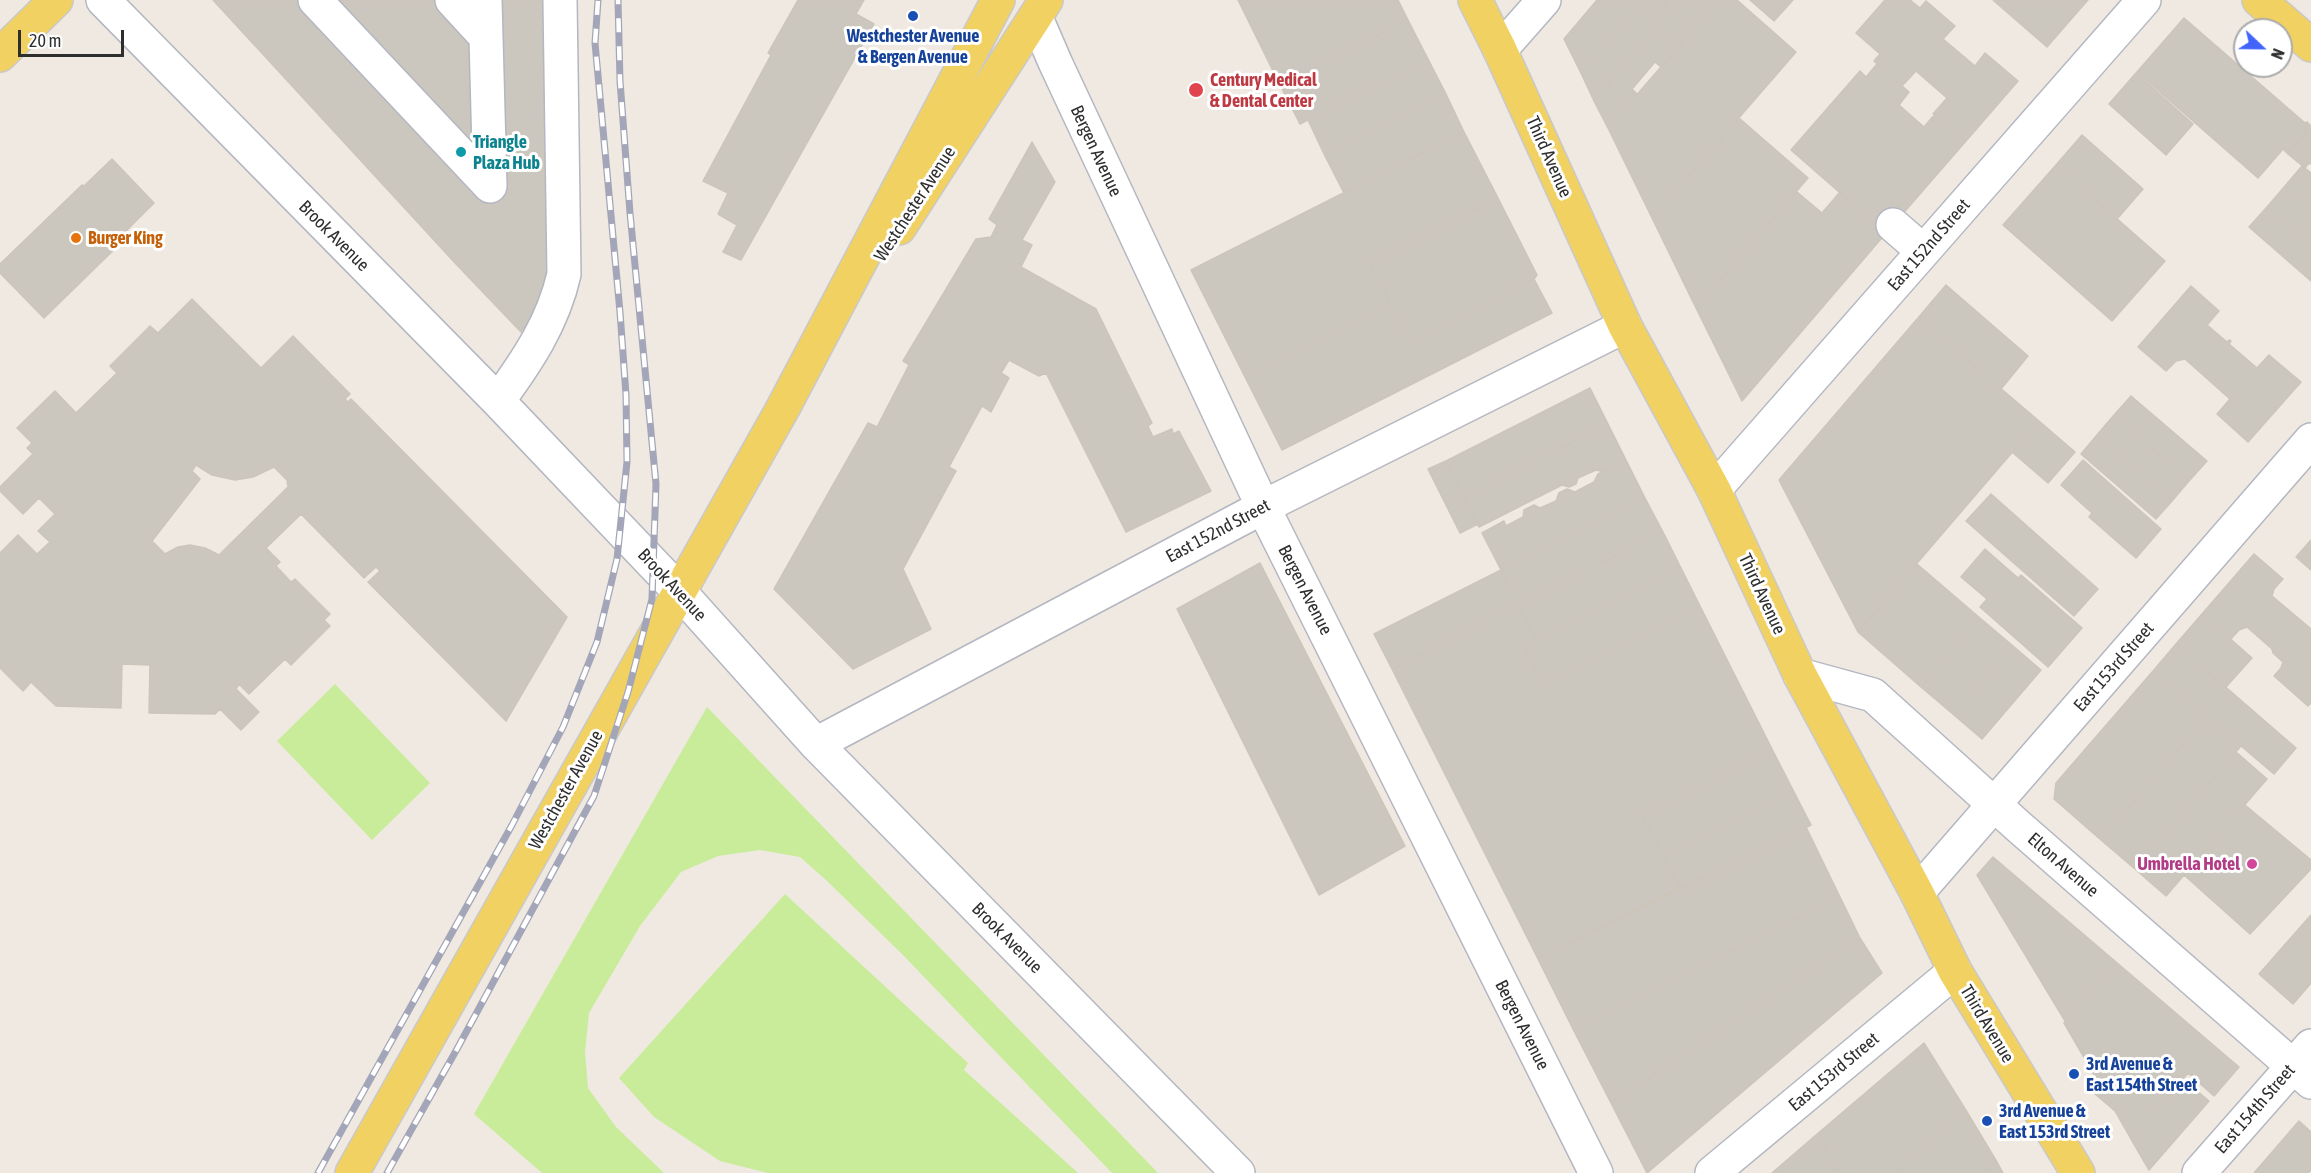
<!DOCTYPE html>
<html>
<head>
<meta charset="utf-8">
<style>
	body { margin:0 }
	#map { position:relative; width:2311px; height:1173px; overflow:hidden; background:#efe9e1; font-family:"Asap Condensed",sans-serif }
	canvas { display:block }
	.north { position:absolute; left:2233px; top:18px; width:60px; height:60px; box-sizing:border-box; background:#fff; border:2px solid #ababab; border-radius:50%; rotate:112deg; font-size:16px; font-weight:700; line-height:24px; text-align:center; color:#2e2e2e }
	.north::after { content:''; display:block; margin:auto; width:21px; height:27px; background:#4264fb; clip-path:polygon(50% 0,100% 100%,50% 72%,0 100%) }
	.scale { position:absolute; left:18px; top:30px; width:106px; height:27px; box-sizing:border-box; border:3px solid #2e2e2e; border-top:0; padding-left:8px; font-size:18px; line-height:21px; white-space:nowrap; color:#2e2e2e; -webkit-text-stroke:4px #fff; paint-order:stroke }
</style>
</head>
<body>
<div id="map">
<canvas width="2311" height="1173"></canvas>
<div class="north">N</div>
<div class="scale">20 m</div>
</div>
<script>
const g = document.querySelector('canvas').getContext('2d');
g.lineJoin = 'round';
function fill(path, color) { g.fillStyle = color; g.fill(path, 'evenodd'); }
function stroke(path, color, width, dash) { g.strokeStyle = color; g.lineWidth = width; g.lineCap = dash ? 'butt' : 'round'; g.setLineDash(dash || []); g.stroke(path); }
function label(font, color, halo, rows, align = 'center') {
  g.font = font + ' "Asap Condensed",sans-serif'; g.lineWidth = 6; g.setLineDash([]); g.textBaseline = 'middle'; g.strokeStyle = halo; g.fillStyle = color; for (const [text, x, y, turn = 0] of rows) {
    g.save(); g.translate(x, y); g.rotate((+turn || 0) * Math.PI / 180); g.textAlign = isNaN(turn) ? turn : align; if (halo) g.strokeText(text, 0, 0); g.fillText(text, 0, 0); g.restore();
  }
}
fill(new Path2D(`
	M 335,684 L 430,783 L 372,840 L 277,741 Z
	M 707,707 L 1158,1173 L 1112,1173 L 903,955 L 826,880 L 800,857 L 760,850 L 718,856 L 681,872 L 640,926 L 589,1013 L 585,1052 L 588,1088 L 616,1127 L 664,1173 L 542,1173 L 474,1114 Z
	M 785,894 L 968,1063 L 964,1070 L 1078,1173 L 768,1173 L 720,1161 L 654,1117 L 619,1078 Z`), '#c9ec9a');
const building = new Path2D(`
	M 213,0 L 567,0 L 559,259 L 531,318 L 521,332 L 456,264 Z
	M 798,0 L 864,0 L 856,14 L 874,24 L 741,260 L 723,252 L 737,225 L 718,214 L 728,193 L 703,181 L 771,55 L 768,53 Z
	M 1238,0 L 1398,0 L 1408,20 L 1280,85 Z
	M 1597,0 L 1644,0 L 1581,73 L 1564,39 Z
	M 1644,0 L 1664,0 L 1668,3 L 1656,17 L 1662,22 L 1594,101 L 1581,73 Z
	M 1664,0 L 1719,0 L 1683,42 L 1674,35 L 1687,20 L 1675,8 L 1662,22 L 1656,17 L 1668,3 Z
	M 1719,0 L 1737,0 L 1796,52 L 1652,218 L 1608,128 Z
	M 1750,0 L 1793,0 L 1774,21 Z
	M 1885,0 L 1910,0 L 1920,8 L 1926,1 L 1955,26 L 1943,39 L 1975,66 L 1985,53 L 2018,81 L 1966,141 L 1933,114 L 1947,98 L 1916,71 L 1902,86 L 1874,61 L 1880,54 L 1856,33 Z
	M 1993,0 L 2053,0 L 2073,17 L 2047,47 Z
	M 2053,0 L 2088,0 L 2073,17 Z
	M 1675,8 L 1687,20 L 1674,35 L 1683,42 L 1661,67 L 1655,62 L 1632,89 L 1637,94 L 1608,128 L 1594,101 Z
	M 2184,18 L 2305,123 L 2307,122 L 2311,126 L 2288,154 L 2283,149 L 2258,178 L 2137,72 Z
	M 1408,20 L 1428,59 L 1300,124 L 1280,85 Z
	M 1428,59 L 1446,94 L 1325,156 L 1308,120 Z
	M 1877,64 L 1909,92 L 1899,105 L 1924,127 L 1935,114 L 1966,141 L 1886,233 L 1791,150 L 1860,71 L 1866,77 Z
	M 2136,73 L 2193,124 L 2166,155 L 2109,104 Z
	M 1446,94 L 1464,132 L 1344,193 L 1325,156 Z
	M 1739,118 L 1808,178 L 1696,308 L 1652,218 Z
	M 2311,128 L 2311,164 L 2309,163 L 2305,168 L 2288,154 Z
	M 1464,132 L 1498,198 L 1370,263 L 1391,305 L 1246,379 L 1191,270 Z
	M 2082,135 L 2143,189 L 2117,219 L 2056,165 Z
	M 1032,142 L 1055,182 L 1022,240 L 1032,245 L 1021,267 L 1096,309 L 1152,423 L 1148,426 L 1153,437 L 1172,429 L 1173,434 L 1179,431 L 1211,491 L 1126,532 L 1046,373 L 1039,376 L 1009,360 L 1001,373 L 1009,378 L 991,412 L 982,406 L 949,467 L 956,471 L 903,569 L 931,629 L 853,669 L 774,589 L 868,423 L 877,427 L 909,365 L 903,361 L 976,239 L 991,237 L 997,225 L 989,219 Z
	M 112,159 L 154,203 L 127,230 L 130,234 L 44,318 L 0,273 L 0,264 L 82,185 L 84,186 Z
	M 2056,165 L 2165,261 L 2112,321 L 2003,225 Z
	M 2302,166 L 2311,173 L 2311,208 L 2285,186 Z
	M 2285,186 L 2311,208 L 2311,245 L 2267,207 Z
	M 1797,192 L 1822,213 L 1840,192 L 1886,233 L 1742,401 L 1696,308 Z
	M 1498,198 L 1537,275 L 1534,279 L 1410,342 L 1370,263 Z
	M 2267,207 L 2311,245 L 2311,281 L 2249,227 Z
	M 1534,279 L 1552,313 L 1282,450 L 1246,379 L 1391,305 L 1410,342 Z
	M 1946,285 L 2028,356 L 2001,389 L 1918,318 Z
	M 2191,286 L 2219,311 L 2207,325 L 2227,342 L 2229,340 L 2231,341 L 2229,344 L 2257,368 L 2269,355 L 2301,382 L 2248,442 L 2217,414 L 2230,399 L 2185,359 L 2176,361 L 2166,371 L 2138,347 Z
	M 192,299 L 261,368 L 293,336 L 350,394 L 345,399 L 348,402 L 351,399 L 567,617 L 506,721 L 368,582 L 380,571 L 376,567 L 364,578 L 301,514 L 266,548 L 280,562 L 276,566 L 291,582 L 295,579 L 330,614 L 324,620 L 330,626 L 291,665 L 285,659 L 249,694 L 239,684 L 236,689 L 259,712 L 241,730 L 220,709 L 215,714 L 149,713 L 150,665 L 122,664 L 121,708 L 56,706 L 31,682 L 23,691 L 0,668 L 0,553 L 18,535 L 37,554 L 50,542 L 38,531 L 55,514 L 39,498 L 23,514 L 0,491 L 0,487 L 33,454 L 27,448 L 32,443 L 17,428 L 55,391 L 76,413 L 117,373 L 110,366 L 150,326 L 158,333 ZM 196,465 L 212,475 L 235,480 L 253,477 L 274,467 L 287,480 L 288,487 L 219,555 L 205,548 L 190,545 L 178,547 L 165,554 L 152,541 L 200,479 L 192,471 Z
	M 1918,318 L 2039,421 L 1858,632 L 1779,480 Z
	M 1590,388 L 1608,424 L 1464,497 L 1446,461 Z
	M 2131,396 L 2207,461 L 2189,481 L 2114,415 Z
	M 2114,415 L 2189,481 L 2172,501 L 2097,435 Z
	M 2039,421 L 2075,452 L 2048,483 L 2012,452 Z
	M 1608,424 L 1626,460 L 1604,472 L 1596,470 L 1578,478 L 1576,484 L 1569,487 L 1562,485 L 1479,527 L 1464,497 Z
	M 2097,435 L 2172,501 L 2156,519 L 2081,454 Z
	M 1626,460 L 1645,498 L 1501,570 L 1482,533 L 1504,521 L 1506,526 L 1523,517 L 1524,510 L 1534,505 L 1540,508 L 1556,501 L 1559,493 L 1567,489 L 1575,492 L 1594,482 L 1598,474 Z
	M 2083,460 L 2161,529 L 2136,558 L 2089,517 L 2092,513 L 2061,485 Z
	M 1446,461 L 1478,524 L 1460,533 L 1428,469 Z
	M 1991,494 L 2098,589 L 2074,616 L 1966,521 Z
	M 1645,498 L 1663,532 L 1518,605 L 1501,570 Z
	M 1663,532 L 1680,566 L 1535,639 L 1518,605 Z
	M 2311,540 L 2311,570 L 2296,557 Z
	M 1985,549 L 2018,578 L 2021,575 L 2082,628 L 2048,667 L 1980,607 L 1987,599 L 1961,577 Z
	M 2254,554 L 2283,579 L 2274,589 L 2272,596 L 2311,629 L 2311,703 L 2308,706 L 2274,676 L 2281,668 L 2283,662 L 2273,653 L 2272,649 L 2247,627 L 2239,630 L 2230,640 L 2202,614 Z
	M 1260,563 L 1405,846 L 1319,895 L 1177,609 Z
	M 1917,564 L 1980,618 L 1921,687 L 1858,632 Z
	M 1680,566 L 1700,606 L 1543,684 L 1523,645 Z
	M 1501,570 L 1518,605 L 1392,669 L 1374,634 Z
	M 1518,605 L 1535,639 L 1523,645 L 1543,684 L 1700,606 L 1773,751 L 1643,816 L 1679,888 L 1538,959 L 1392,669 Z
	M 2202,614 L 2252,658 L 2226,687 L 2176,644 Z
	M 1980,618 L 2013,646 L 1954,715 L 1921,687 Z
	M 2176,644 L 2296,748 L 2274,774 L 2153,671 Z
	M 2013,646 L 2041,670 L 1982,739 L 1954,715 Z
	M 2153,671 L 2207,717 L 2101,840 L 2054,799 L 2056,783 Z
	M 2207,717 L 2241,746 L 2135,869 L 2101,840 Z
	M 1773,751 L 1793,790 L 1663,856 L 1643,816 Z
	M 2236,752 L 2267,779 L 2166,896 L 2135,869 Z
	M 1793,790 L 1811,825 L 1681,890 L 1663,856 Z
	M 2245,805 L 2311,860 L 2311,869 L 2250,934 L 2184,875 Z
	M 1806,827 L 1840,897 L 1573,1029 L 1538,959 Z
	M 1993,857 L 2116,962 L 2065,1021 L 1977,875 Z
	M 1840,897 L 1860,938 L 1611,1103 L 1573,1029 Z
	M 2311,915 L 2311,983 L 2293,1004 L 2259,974 Z
	M 1860,938 L 1882,973 L 1647,1173 L 1611,1103 Z
	M 2116,962 L 2239,1067 L 2214,1096 L 2188,1073 L 2131,1139 L 2115,1111 L 2088,1088 L 2096,1078 L 2064,1023 Z
	M 1924,1043 L 1967,1112 L 1896,1173 L 1840,1173 L 1816,1135 Z
	M 2183,1079 L 2209,1101 L 2149,1170 L 2131,1139 Z
	M 1967,1112 L 1997,1162 L 1984,1173 L 1896,1173 Z
	M 2299,1121 L 2311,1132 L 2311,1170 L 2308,1173 L 2254,1173 Z
	M 1816,1135 L 1840,1173 L 1772,1173 Z
	M 1997,1162 L 2003,1173 L 1984,1173 Z`);
fill(building, '#cbc7bf');
stroke(building, '#cbc5ba', 1.5);
const minor = new Path2D(`
	M 103,0 L 498,401 L 678,590 L 816,744 L 1238,1173
	M 315,0 L 490,186 L 485,0
	M 452,0 L 486,37
	M 1036,18 L 1055,62 L 1263,507 L 1596,1173
	M 1500,50 L 1544,0
	M 1893,225 L 1923,251
	M 498,401 C 527,361 553,323 564,274 L 560,0
	M 1714,490 L 2144,0
	M 1800,675 L 1873,695 L 2018,826 L 2311,1082
	M 816,744 L 1263,507 L 1625,326
	M 1917,893 L 2311,440
	M 1712,1173 L 1955,971
	M 2199,1173 L 2311,1046`);
const major = new Path2D(`
	M 1475,0 L 1500,50 L 1625,326 L 1714,490 L 1800,675 L 1917,893 L 1955,971 L 2078,1173
	M 2259,0 L 2311,45
	M 0,55 L 56,0
	M 899,228 L 1046,0
	M 352,1173 L 783,408 L 998,0`);
stroke(minor, '#b4b7c1', 36);
stroke(major, '#c9c9c9', 36);
stroke(minor, '#fff', 33);
stroke(major, '#f2d163', 33);
const rail = new Path2D(`
	M 318,1173 L 512,825 L 563,727 L 597,642 L 617,559 L 627,462 L 626,395 L 620,312 L 595,43 L 598,0
	M 387,1173 L 457,1049 L 594,796 L 628,692 L 652,599 L 656,484 L 630,213 L 620,81 L 618,0`);
stroke(rail, '#a3a6b8', 7);
stroke(rail, '#fff', 4.5, [14]);
for (const [x, y, r, color] of [
	[913,16,6,"#1a4fb4"],
	[1196,90,8,"#e0444e"],
	[461,152,6,"#0f9aa8"],
	[76,238,6,"#e8710a"],
	[2252,864,6,"#d1479c"],
	[2074,1074,6,"#1a4fb4"],
	[1987,1121,6,"#1a4fb4"]
]) { const dot = new Path2D(); dot.arc(x, y, r, 0, 2 * Math.PI); g.fillStyle = color; g.fill(dot); stroke(dot, '#fff', 2); }
label('bold 18px', '#164399', '#fff', [
	["Westchester Avenue",913,36,"center"],
	["& Bergen Avenue",913,57,"center"],
	["3rd Avenue &",2086,1064],
	["East 154th Street",2086,1085],
	["3rd Avenue &",1999,1111],
	["East 153rd Street",1999,1132]
], 'left');
label('bold 18px', '#be3a42', '#fff', [
	["Century Medical",1210,80],
	["& Dental Center",1210,101]
], 'left');
label('bold 18px', '#0d838f', '#fff', [
	["Triangle",473,142],
	["Plaza Hub",473,163]
], 'left');
label('18px', '#2e2e2e', '#fff', [
	["Bergen Avenue",1096,151,65],
	["Third Avenue",1549,157,66],
	["Westchester Avenue",915,204,-57],
	["Brook Avenue",334,236,45],
	["East 152nd Street",1929,245,-49],
	["East 152nd Street",1218,531,-28],
	["Brook Avenue",672,585,47],
	["Bergen Avenue",1305,590,63],
	["Third Avenue",1762,594,65],
	["East 153rd Street",2114,667,-49],
	["Westchester Avenue",566,790,-61],
	["Elton Avenue",2063,865,41],
	["Brook Avenue",1007,938,45],
	["Third Avenue",1987,1024,59],
	["Bergen Avenue",1522,1025,63],
	["East 153rd Street",1834,1072,-40],
	["East 154th Street",2255,1109,-49]
]);
label('bold 18px', '#c56008', '#fff', [
	["Burger King",88,238]
], 'left');
label('bold 18px', '#b23c85', '#fff', [
	["Umbrella Hotel",2240,864]
], 'right');
</script>
</body>
</html>
